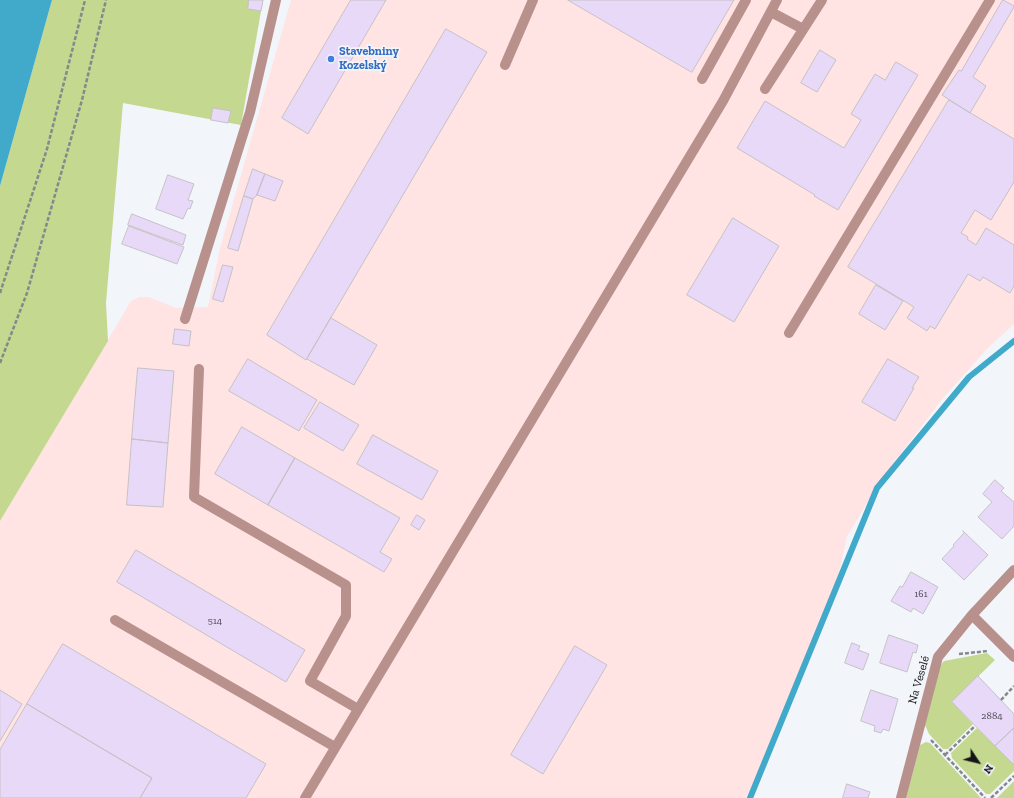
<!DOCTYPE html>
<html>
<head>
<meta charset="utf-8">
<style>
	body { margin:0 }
	#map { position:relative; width:1014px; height:798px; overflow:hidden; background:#f2f5fa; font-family:"Zilla Slab",serif }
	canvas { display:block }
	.north { position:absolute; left:958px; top:742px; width:40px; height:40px; -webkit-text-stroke:3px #f2f5fa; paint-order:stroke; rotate:125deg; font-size:11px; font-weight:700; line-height:16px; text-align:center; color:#141517 }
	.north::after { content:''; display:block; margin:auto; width:14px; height:18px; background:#141517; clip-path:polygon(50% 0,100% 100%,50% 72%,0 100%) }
</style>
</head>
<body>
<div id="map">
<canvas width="1014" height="798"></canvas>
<div class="north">N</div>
</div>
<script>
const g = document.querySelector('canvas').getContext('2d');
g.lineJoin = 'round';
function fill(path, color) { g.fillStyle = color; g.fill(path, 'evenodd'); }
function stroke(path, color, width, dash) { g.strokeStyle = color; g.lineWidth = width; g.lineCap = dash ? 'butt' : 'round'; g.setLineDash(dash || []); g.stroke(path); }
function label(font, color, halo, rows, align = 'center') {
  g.font = font + ' "Zilla Slab",serif'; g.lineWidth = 3.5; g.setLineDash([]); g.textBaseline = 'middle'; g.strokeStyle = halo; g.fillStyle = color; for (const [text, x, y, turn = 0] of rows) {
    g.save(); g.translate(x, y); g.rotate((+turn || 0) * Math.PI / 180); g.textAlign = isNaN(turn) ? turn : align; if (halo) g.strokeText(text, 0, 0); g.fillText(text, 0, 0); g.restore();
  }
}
fill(new Path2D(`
	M 291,0 L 1014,0 L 1014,324 L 987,349 L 943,398 L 883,477 L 847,536 L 833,600 L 809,660 L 746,798 L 0,798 L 0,521 L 131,301 L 139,297 L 149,297 L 176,308 L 208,307 L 220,248 Z`), '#ffe4e3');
fill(new Path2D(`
	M 52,0 L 263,0 L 241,125 L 123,103 L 106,303 L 108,341 L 0,521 L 0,186 Z
	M 987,653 L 995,660 L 952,702 L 973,724 L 948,749 L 943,749 L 929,734 L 925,725 L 940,666 L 944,661 Z
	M 977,728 L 1014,765 L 1014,771 L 990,794 L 986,794 L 952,758 L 951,753 Z
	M 926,742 L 930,743 L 981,798 L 906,798 L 920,745 Z
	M 1014,781 L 1014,798 L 997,798 Z`), '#c4d890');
fill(new Path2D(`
	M 0,0 L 52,0 L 0,186 Z`), '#41a9c9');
stroke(new Path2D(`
	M 750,798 L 877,488 L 969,377 L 1014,341`), '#41a9c9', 6);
const building = new Path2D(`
	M 249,0 L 263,0 L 261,11 L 248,9 Z
	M 351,0 L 386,0 L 308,134 L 282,118 Z
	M 568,0 L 734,0 L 692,72 Z
	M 1003,0 L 1014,6 L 1014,7 L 973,77 L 986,86 L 970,113 L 942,95 L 959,70 L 961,71 Z
	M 446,29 L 487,52 L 306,360 L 267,335 Z
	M 820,50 L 836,60 L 817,92 L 801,83 Z
	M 896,62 L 918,75 L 838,210 L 814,196 L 815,195 L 737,148 L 765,101 L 844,148 L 861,120 L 851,114 L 875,74 L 885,80 Z
	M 949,100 L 1014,139 L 1014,182 L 991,220 L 975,210 L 961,233 L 968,237 L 967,239 L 976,245 L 986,228 L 1014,245 L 1014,286 L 1010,293 L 983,277 L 980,281 L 968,274 L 935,329 L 930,326 L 927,331 L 907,318 L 914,307 L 848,267 Z
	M 213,108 L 231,111 L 228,123 L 211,120 Z
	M 253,169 L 265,174 L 257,195 L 253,199 L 244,196 Z
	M 265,174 L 283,181 L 275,201 L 257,195 Z
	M 168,175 L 194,184 L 188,200 L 193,201 L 190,209 L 188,208 L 183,219 L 156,209 Z
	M 244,196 L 253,199 L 238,251 L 228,248 Z
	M 132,214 L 186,235 L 183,245 L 128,225 Z
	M 733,218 L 779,246 L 734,322 L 687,295 Z
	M 129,226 L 184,247 L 177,264 L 122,244 Z
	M 223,265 L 233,267 L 223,302 L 213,299 Z
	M 876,285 L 903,301 L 885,330 L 859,314 Z
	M 331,318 L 377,345 L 354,385 L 307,359 Z
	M 175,329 L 191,331 L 189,346 L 173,344 Z
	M 248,359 L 317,400 L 299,431 L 229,391 Z
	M 888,359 L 919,377 L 912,388 L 914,388 L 895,421 L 862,402 Z
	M 138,368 L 174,371 L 168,443 L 132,439 Z
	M 320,402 L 359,425 L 343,451 L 304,428 Z
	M 242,427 L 295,458 L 268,505 L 215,474 Z
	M 373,435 L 438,471 L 422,500 L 357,464 Z
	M 132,439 L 168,443 L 163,507 L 127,505 Z
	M 295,458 L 400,518 L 380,552 L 392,559 L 384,572 L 268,505 Z
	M 995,480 L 1004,488 L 1001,491 L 1014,502 L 1014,526 L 1002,539 L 978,517 L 992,502 L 983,494 Z
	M 417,515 L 425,520 L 419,530 L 411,525 Z
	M 963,531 L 988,555 L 964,580 L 942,559 L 954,546 L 953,545 L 964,533 Z
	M 136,550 L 305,650 L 286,682 L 117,582 Z
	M 911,572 L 938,587 L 923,614 L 913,608 L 911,612 L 891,601 L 900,586 L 902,587 Z
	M 889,635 L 918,645 L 916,653 L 913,652 L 907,672 L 880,663 Z
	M 852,643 L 860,646 L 858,650 L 869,654 L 863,670 L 845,663 Z
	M 63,644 L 266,764 L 246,798 L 140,798 L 152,778 L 27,704 Z
	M 575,646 L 607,665 L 543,774 L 511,755 Z
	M 978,676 L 1014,714 L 1014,728 L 995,746 L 952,702 Z
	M 0,690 L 22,704 L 0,741 Z
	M 871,690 L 898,699 L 889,731 L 883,729 L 881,733 L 874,731 L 875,726 L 861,721 Z
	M 27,704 L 152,778 L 140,798 L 0,798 L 0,750 Z
	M 1014,728 L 1014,765 L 995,746 Z
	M 847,784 L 870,792 L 868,798 L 843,798 Z`);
fill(building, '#e7d9f7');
stroke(building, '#c5c2c7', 1);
stroke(new Path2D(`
	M 0,293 L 47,149 L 85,0
	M 0,363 L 27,293 L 82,100 L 106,0
	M 959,654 L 988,651
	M 1001,700 L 1014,686
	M 931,740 L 985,798
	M 945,755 L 975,726
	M 991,798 L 1014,776`), '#86888b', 2.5, [4, 2]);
stroke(new Path2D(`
	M 771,12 L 803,29
	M 505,65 L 533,0
	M 702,79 L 746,0
	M 765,89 L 822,0
	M 185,319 L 250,112 L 276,0
	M 789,333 L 990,0
	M 199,369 L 194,497 L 346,585 L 346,616 L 310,681 L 358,709
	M 972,615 L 1014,657
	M 115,620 L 335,747
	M 305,798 L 723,101 L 777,0
	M 901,798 L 938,657 L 972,615 L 1014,570`), '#b8918d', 10);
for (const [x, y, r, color] of [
	[331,59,4,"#3f7fe0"]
]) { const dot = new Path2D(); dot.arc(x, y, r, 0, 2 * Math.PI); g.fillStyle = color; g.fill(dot); stroke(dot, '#f2f5fa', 1.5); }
label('10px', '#49464f', null, [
	["161",921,594],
	["514",215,621],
	["2884",992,716]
]);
label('bold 12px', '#366cbe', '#f2f5fa', [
	["Stavebniny",339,52],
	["Kozelský",339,66]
], 'left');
label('12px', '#141517', '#f2f5fa', [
	["Na Veselé",919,680,-74]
]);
</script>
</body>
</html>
